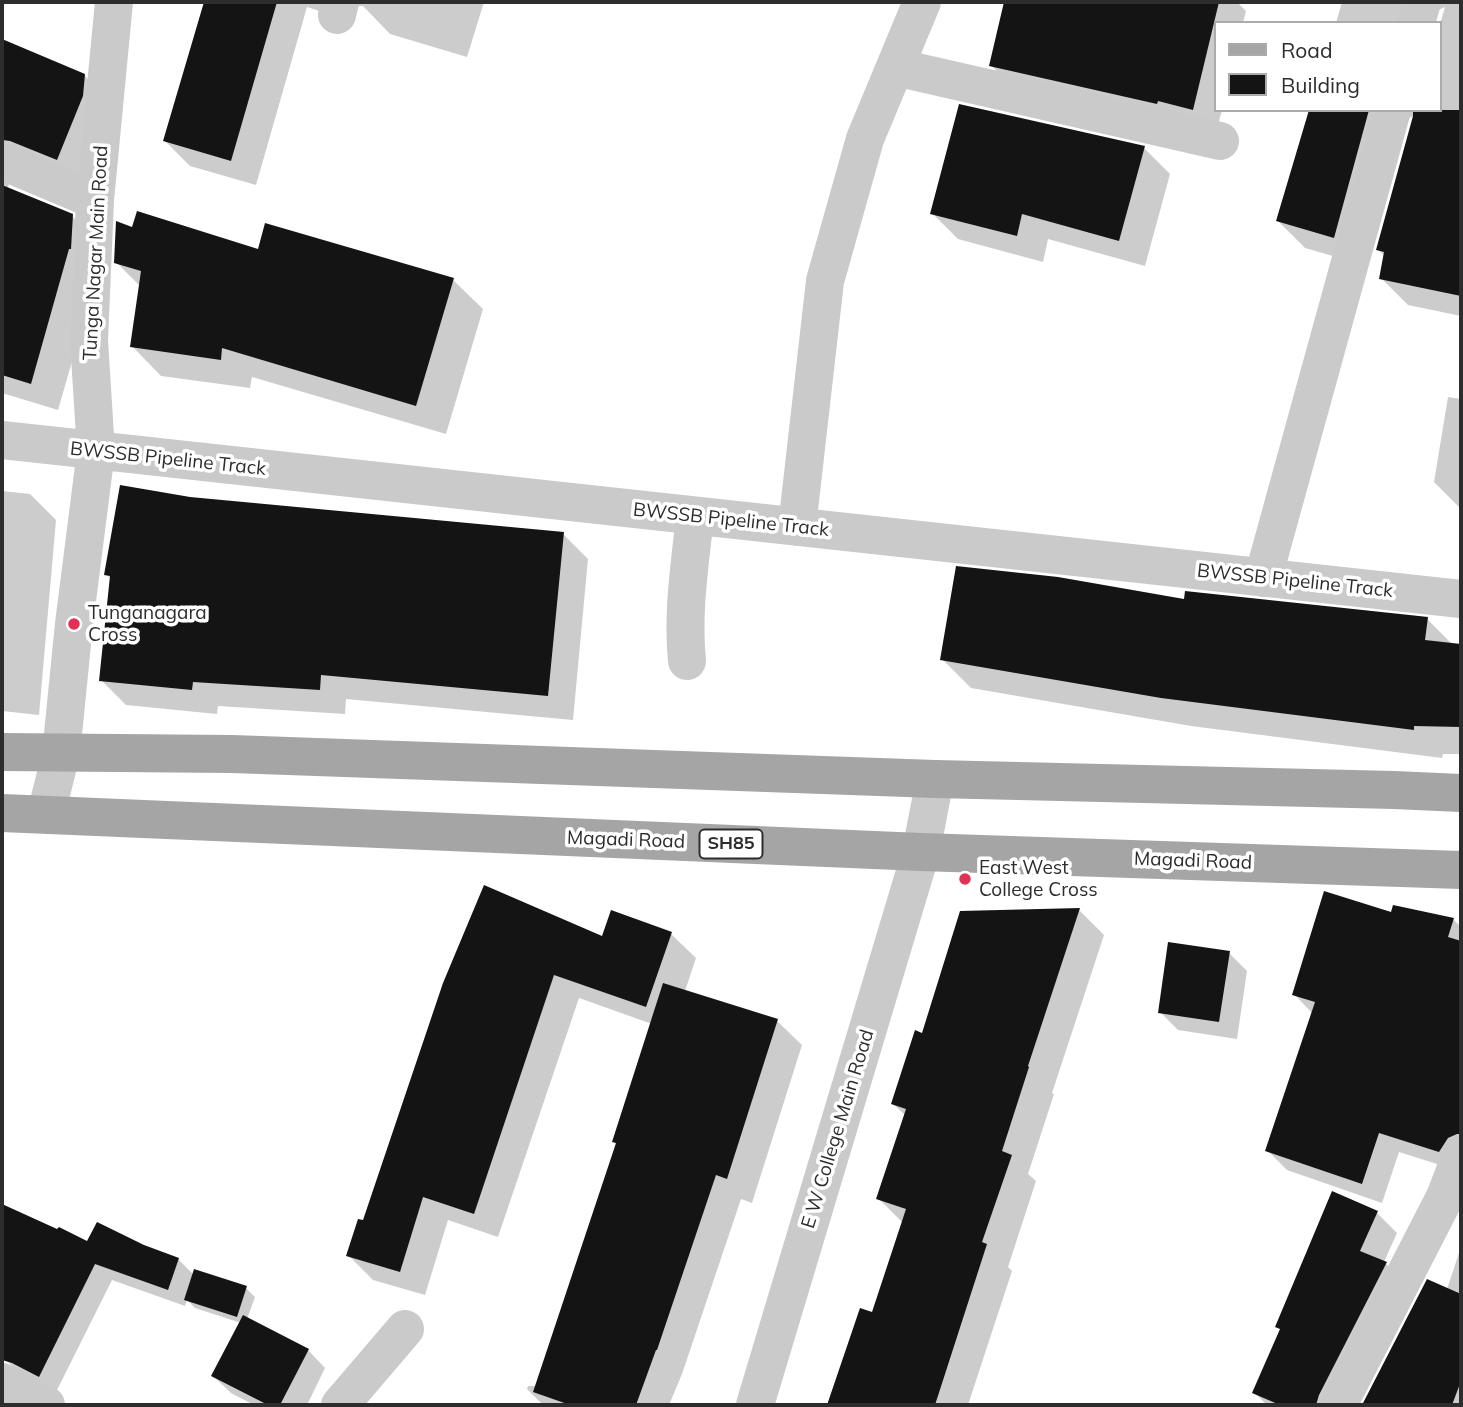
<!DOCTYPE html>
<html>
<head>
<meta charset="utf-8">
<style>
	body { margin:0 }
	#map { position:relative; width:1463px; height:1407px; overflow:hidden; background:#fff; font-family:Mulish,sans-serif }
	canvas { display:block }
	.frame { position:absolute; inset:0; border:4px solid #2d2d2d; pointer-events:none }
	.legend { position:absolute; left:1214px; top:21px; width:228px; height:91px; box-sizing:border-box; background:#fff; border:2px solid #ababab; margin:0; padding:9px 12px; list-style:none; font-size:21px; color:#2d2d2d }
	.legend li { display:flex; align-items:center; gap:14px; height:35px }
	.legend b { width:35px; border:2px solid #ababab }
</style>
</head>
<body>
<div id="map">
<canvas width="1463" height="1407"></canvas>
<div class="frame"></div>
<ul class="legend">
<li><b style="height:9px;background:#a5a5a5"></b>Road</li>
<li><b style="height:19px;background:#141414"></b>Building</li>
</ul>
</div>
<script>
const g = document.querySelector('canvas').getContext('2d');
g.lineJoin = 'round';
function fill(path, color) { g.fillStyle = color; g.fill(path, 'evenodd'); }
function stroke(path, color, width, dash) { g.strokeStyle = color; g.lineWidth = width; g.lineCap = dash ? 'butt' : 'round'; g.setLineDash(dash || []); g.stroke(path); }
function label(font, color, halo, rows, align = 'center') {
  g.font = font + ' Mulish,sans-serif'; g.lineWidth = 7; g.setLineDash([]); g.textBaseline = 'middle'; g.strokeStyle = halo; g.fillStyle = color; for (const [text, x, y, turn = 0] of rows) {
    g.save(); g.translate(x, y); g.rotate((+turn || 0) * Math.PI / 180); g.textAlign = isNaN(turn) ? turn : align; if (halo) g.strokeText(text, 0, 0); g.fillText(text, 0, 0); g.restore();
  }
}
fill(new Path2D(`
	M 205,2 L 484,2 L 467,57 L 390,34 L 363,6 L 359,6 L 350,12 L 345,19 L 307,7 L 256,185 L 190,166 L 165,141 Z
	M 1006,2 L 1100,2 L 1119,7 L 1121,2 L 1237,2 L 1246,11 L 1243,23 L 1216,23 L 1216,110 L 1222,110 L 1216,132 L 1014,89 L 991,65 Z
	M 1342,2 L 1461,2 L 1461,316 L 1408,305 L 1381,278 L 1385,257 L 1378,249 L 1415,115 L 1404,121 L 1361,264 L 1305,248 L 1278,221 L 1311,110 L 1440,110 L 1440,24 L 1445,7 L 1434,12 L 1428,23 L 1336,23 Z
	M 2,41 L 84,75 L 112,104 L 85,187 L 9,182 L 8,189 L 72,216 L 100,244 L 97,275 L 58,410 L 2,393 Z
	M 1144,148 L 1170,174 L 1145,266 L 1048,239 L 1043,262 L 958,239 L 932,213 Z
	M 259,251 L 453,280 L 483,309 L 446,434 L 252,377 L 250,388 L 161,376 L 132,346 L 140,286 L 116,262 Z
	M 1448,397 L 1461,399 L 1461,509 L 1434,482 Z
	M 2,491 L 30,494 L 56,520 L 39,715 L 2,711 Z
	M 190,498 L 563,534 L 588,559 L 573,720 L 346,699 L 345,714 L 218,706 L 217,714 L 126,705 L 101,680 L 111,579 L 106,574 Z
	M 1185,601 L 1427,619 L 1453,645 L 1461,646 L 1461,754 L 1443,754 L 1442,758 L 1191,726 L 971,688 L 942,659 Z
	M 1079,910 L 1104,935 L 1052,1093 L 1054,1094 L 1028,1174 L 1036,1181 L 1008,1267 L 1012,1271 L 968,1405 L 829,1405 L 861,1310 L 873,1314 L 903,1223 L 878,1198 L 906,1116 L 893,1104 L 923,1035 Z
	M 1392,914 L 1453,919 L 1461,927 L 1461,1167 L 1459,1171 L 1399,1152 L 1382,1203 L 1287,1170 L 1267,1150 L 1313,1014 L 1294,994 Z
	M 671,934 L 696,958 L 685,991 L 777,1021 L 802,1045 L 752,1203 L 741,1199 L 682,1374 L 669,1405 L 543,1405 L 527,1389 L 528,1386 L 536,1386 L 617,1145 L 614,1142 L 652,1024 L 579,998 L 498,1237 L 448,1220 L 425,1295 L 373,1280 L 348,1255 L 364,1222 L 444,984 L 603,938 Z
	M 1229,953 L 1247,971 L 1237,1039 L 1178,1030 L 1160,1012 Z
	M 2,1206 L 58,1232 L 88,1243 L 144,1247 L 178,1259 L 194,1275 L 246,1288 L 255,1297 L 247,1319 L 308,1350 L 325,1368 L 307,1405 L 254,1405 L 231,1393 L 213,1376 L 241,1323 L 195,1308 L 187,1300 L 185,1306 L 112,1280 L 56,1392 L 23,1377 L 6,1360 L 16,1342 L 2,1335 Z
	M 1377,1213 L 1397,1233 L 1384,1262 L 1406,1283 L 1343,1405 L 1267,1405 L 1255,1393 Z
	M 1461,1247 L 1461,1405 L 1364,1405 L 1428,1281 L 1447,1289 Z`), '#0003');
fill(new Path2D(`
	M 204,2 L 277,2 L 231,161 L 163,141 Z
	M 1004,2 L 1219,2 L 1193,110 L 1158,101 L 1157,104 L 989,66 Z
	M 2,39 L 85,74 L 83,96 L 57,160 L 10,141 L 2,140 Z
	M 959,104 L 1145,146 L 1119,241 L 1022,214 L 1017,236 L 930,214 Z
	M 1309,110 L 1369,110 L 1334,238 L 1276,221 Z
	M 1413,110 L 1461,110 L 1461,296 L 1379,279 L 1384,252 L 1376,250 L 1413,116 Z
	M 2,185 L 73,214 L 71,249 L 69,249 L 31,384 L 2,375 Z
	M 137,211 L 258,249 L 265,223 L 454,278 L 416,406 L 222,348 L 221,360 L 130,347 L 141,271 L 114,263 L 116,221 L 132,227 Z
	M 120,485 L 190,497 L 564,532 L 548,696 L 321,675 L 320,690 L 193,682 L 192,690 L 99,681 L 110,576 L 104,575 Z
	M 956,566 L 1058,577 L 1184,599 L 1185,591 L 1428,617 L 1425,640 L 1461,644 L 1461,727 L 1414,726 L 1414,730 L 1161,698 L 940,660 Z
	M 484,885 L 602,936 L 611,910 L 672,932 L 646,1007 L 554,975 L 474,1214 L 423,1197 L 400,1272 L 346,1256 L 358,1219 L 363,1220 L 443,983 Z
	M 1324,891 L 1391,912 L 1393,905 L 1454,918 L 1448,937 L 1461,941 L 1461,1134 L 1457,1134 L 1448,1138 L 1439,1152 L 1379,1133 L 1362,1184 L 1265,1151 L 1315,1002 L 1292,995 Z
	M 1080,908 L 1028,1066 L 1029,1067 L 1002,1151 L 1012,1155 L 982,1242 L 987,1244 L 935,1405 L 827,1405 L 860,1308 L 872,1312 L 906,1209 L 876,1199 L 906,1109 L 891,1104 L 915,1030 L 922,1033 L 960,911 Z
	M 1168,942 L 1230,951 L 1219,1022 L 1158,1013 Z
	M 663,983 L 778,1019 L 727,1179 L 716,1175 L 657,1350 L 656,1350 L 636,1405 L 570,1405 L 533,1392 L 616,1143 L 612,1142 Z
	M 1332,1191 L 1378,1211 L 1360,1251 L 1387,1262 L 1319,1395 L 1316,1405 L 1280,1405 L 1252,1393 L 1280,1329 L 1275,1327 Z
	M 2,1204 L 57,1229 L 59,1227 L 87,1241 L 97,1222 L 144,1245 L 179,1258 L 168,1290 L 95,1264 L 39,1377 L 12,1363 L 2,1360 Z
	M 194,1269 L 247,1286 L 237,1317 L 184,1300 Z
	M 1427,1279 L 1461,1294 L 1461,1381 L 1452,1405 L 1362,1405 Z
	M 243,1315 L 309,1349 L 280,1405 L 268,1405 L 211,1376 Z`), '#141414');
stroke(new Path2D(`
	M 337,15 L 340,2
	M 1416,23 L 1422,2
	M 895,67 L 1220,141
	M 2,161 L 95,200
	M 2,440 L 1461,599
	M 797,527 L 825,281 L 865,139 L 922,2
	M 1263,578 L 1392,110
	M 687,661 C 682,613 690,564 695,516
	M 46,814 L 61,754 L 74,624 L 96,451 L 89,341 L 95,200 L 114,2
	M 2,1382 L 46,1405
	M 340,1405 L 405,1329
	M 755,1405 L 921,852 L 935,779
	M 1338,1405 L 1445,1197 L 1461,1155`), '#cacaca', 38);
stroke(new Path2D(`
	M 2,752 L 232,754 L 935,779 L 1394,790 L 1461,793
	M 2,813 L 921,852 L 1461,870`), '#a5a5a5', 38);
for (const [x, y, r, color] of [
	[74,624,7,"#e13156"],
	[965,879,7,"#e13156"]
]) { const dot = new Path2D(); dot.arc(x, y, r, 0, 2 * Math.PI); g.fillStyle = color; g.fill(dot); stroke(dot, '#fff', 2.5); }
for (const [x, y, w] of [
	[731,844,63]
]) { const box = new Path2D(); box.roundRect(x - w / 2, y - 14.5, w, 29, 5); g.fillStyle = '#fff'; g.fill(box); stroke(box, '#2d2d2d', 2); }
label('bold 18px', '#2d2d2d', null, [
	["SH85",731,844]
]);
label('19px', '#2d2d2d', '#fff', [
	["Tunga Nagar Main Road",96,253,-87],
	["BWSSB Pipeline Track",168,459,6],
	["BWSSB Pipeline Track",731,520,6],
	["BWSSB Pipeline Track",1295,581,6],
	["Magadi Road",626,840,2],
	["Magadi Road",1193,861,2],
	["E W College Main Road",838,1129,-73]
]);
label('19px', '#2d2d2d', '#fff', [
	["Tunganagara",88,613],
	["Cross",88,635],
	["East West",979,868],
	["College Cross",979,890]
], 'left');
</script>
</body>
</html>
